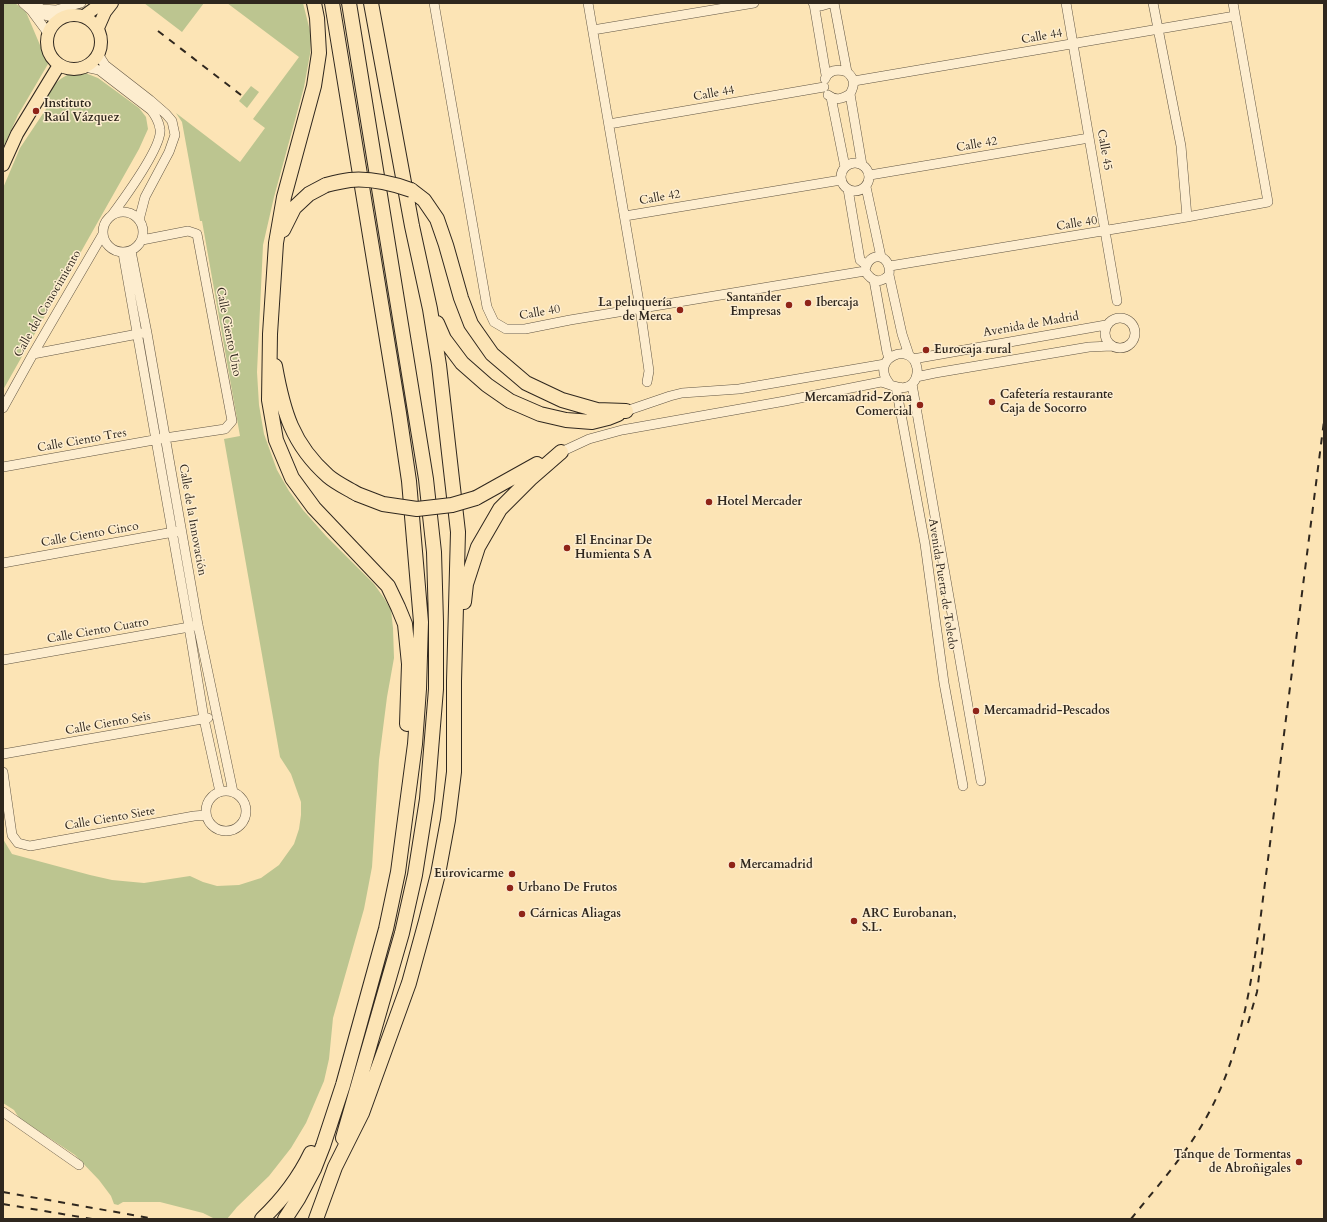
<!DOCTYPE html>
<html>
<head>
<meta charset="utf-8">
<style>
	body { margin:0 }
	#map { position:relative; width:1327px; height:1222px; overflow:hidden; background:#fce4b5; font-family:Cardo,serif }
	canvas { display:block }
	.frame { position:absolute; inset:0; border:4px solid #2f271e; pointer-events:none }
</style>
</head>
<body>
<div id="map">
<canvas width="1327" height="1222"></canvas>
<div class="frame"></div>
</div>
<script>
const g = document.querySelector('canvas').getContext('2d');
g.lineJoin = 'round';
function fill(path, color) { g.fillStyle = color; g.fill(path, 'evenodd'); }
function stroke(path, color, width, dash) { g.strokeStyle = color; g.lineWidth = width; g.lineCap = dash ? 'butt' : 'round'; g.setLineDash(dash || []); g.stroke(path); }
function label(font, color, halo, rows, align = 'center') {
  g.font = font + ' Cardo,serif'; g.lineWidth = 3; g.setLineDash([]); g.textBaseline = 'middle'; g.strokeStyle = halo; g.fillStyle = color; for (const [text, x, y, turn = 0] of rows) {
    g.save(); g.translate(x, y); g.rotate((+turn || 0) * Math.PI / 180); g.textAlign = isNaN(turn) ? turn : align; if (halo) g.strokeText(text, 0, 0); g.fillText(text, 0, 0); g.restore();
  }
}
fill(new Path2D(`
	M 3,3 L 15,3 L 26,12 L 48,64 L 18,115 L 3,148 Z
	M 144,3 L 204,3 L 182,32 Z
	M 227,3 L 303,3 L 311,35 L 310,54 L 304,87 L 274,197 L 263,245 L 257,372 L 259,405 L 264,434 L 277,470 L 289,491 L 303,510 L 326,536 L 374,584 L 384,598 L 391,610 L 393,628 L 394,658 L 387,697 L 379,760 L 372,867 L 364,909 L 333,1018 L 329,1059 L 324,1081 L 306,1123 L 291,1148 L 269,1176 L 237,1207 L 227,1219 L 215,1219 L 203,1213 L 160,1202 L 123,1202 L 118,1205 L 114,1204 L 111,1196 L 99,1180 L 75,1155 L 19,1118 L 14,1110 L 3,1103 L 3,839 L 12,854 L 90,875 L 112,880 L 144,883 L 190,876 L 203,882 L 217,886 L 239,885 L 261,878 L 279,865 L 294,844 L 299,829 L 301,815 L 301,802 L 291,774 L 280,757 L 224,439 L 240,436 L 202,221 L 200,221 L 182,122 L 176,113 L 240,162 L 265,128 L 253,119 L 299,57 Z
	M 80,71 L 98,78 L 139,108 L 146,117 L 148,129 L 139,149 L 3,390 L 3,188 L 20,148 L 50,103 L 50,99 L 47,97 C 55,81 63,75 80,71 Z
	M 251,86 L 259,92 L 247,108 L 239,101 Z`), '#bcc590');
const minor = new Path2D(`
	M 23,3 L 31,10 L 48,33
	M 31,3 L 42,9 L 56,10 L 81,3
	M 434,3 L 487,307 L 494,322 L 506,329 L 525,329 L 570,320 L 865,271
	M 588,3 L 640,308 L 649,371 L 647,382
	M 813,3 L 821,6 L 831,3
	M 834,3 L 847,72 C 855,79 855,85 850,94 L 862,165
	M 1066,3 L 1117,301
	M 1153,3 L 1181,146 L 1187,217
	M 814,4 L 826,75
	M 34,11 L 44,15 L 59,19
	M 593,30 L 754,3
	M 98,54 L 105,65 L 150,100 L 166,114 L 172,121 L 175,135 L 169,152 L 145,197 L 139,220
	M 85,67 L 99,70 L 151,110 C 155,115 159,122 160,129 C 163,146 123,200 112,215
	M 825,79 C 829,69 838,69 847,72
	M 854,81 L 1235,16
	M 828,95 C 836,101 842,99 850,94
	M 831,97 L 845,167
	M 609,124 L 824,87
	M841 177a14 14 0 1 1 28 0a14 14 0 1 1-28 0Z
	M 870,175 L 1089,138
	M 866,187 L 881,257
	M 848,189 L 860,260 L 866,265
	M103 232a20 20 0 1 1 40 0a20 20 0 1 1-40 0Z
	M 625,216 L 841,180
	M 131,251 L 147,333 L 198,625 L 233,792
	M 123,253 L 189,627 L 204,719 L 220,792
	M 890,266 L 1187,217 L 1268,202 L 1233,3
	M 889,275 C 880,284 872,282 865,271 C 868,250 892,253 889,275 L 902,334 L 909,355
	M 874,280 L 887,352 L 889,358
	M1105 333a15 15 0 1 1 30 0a15 15 0 1 1-30 0Z
	M 33,354 L 143,333
	M 913,359 L 1106,325
	M 916,377 L 935,373 L 1089,347 L 1112,346
	M 912,384 L 981,781
	M 896,387 L 925,544 L 944,683 L 963,786
	M 3,408 L 33,354 L 103,234
	M 626,411 L 670,396 L 682,393 L 739,389 L 885,364
	M 561,452 L 589,439 L 622,430 L 785,401 L 881,382 C 891,384 904,393 913,383 C 917,378 918,374 917,368 C 912,340 869,358 889,383
	M 3,467 L 165,438 L 225,429 L 232,421 L 197,234 L 188,231 L 142,240
	M 3,563 L 179,531
	M 3,660 L 195,626
	M 3,754 L 208,718
	M 3,772 L 12,835 L 18,843 L 30,846 L 194,816 L 206,815
	M206 811a20 20 0 1 1 40 0a20 20 0 1 1-40 0Z
	M 3,1112 L 79,1165`);
const major = new Path2D(`
	M47 42a27 27 0 1 1 54 0a27 27 0 1 1-54 0Z
	M 84,16 L 102,3
	M 98,28 L 105,12 L 112,3
	M 3,165 L 17,134 L 59,65`);
const highway = new Path2D(`
	M 314,3 L 317,18 L 319,53 L 314,86 L 284,197 L 276,243 L 270,334 L 269,400 L 276,440 L 292,478 L 314,508 L 388,586 L 398,607 L 405,624 L 409,664 L 407,724
	M 411,190 L 424,200 L 437,219 L 446,245 L 461,298 L 471,324 L 492,354 L 526,383 L 562,400 L 597,410 L 626,411
	M 283,230 L 294,208 L 309,194 L 326,185
	M 437,323 L 444,339 L 462,363 L 487,385 L 510,401 L 540,414 L 566,420 L 592,422 L 608,418 L 618,414
	M 275,366 C 283,411 292,444 328,476 C 336,483 347,488 357,494
	M 476,498 L 537,464
	M 464,602 L 466,584 L 478,547 L 500,509 L 530,479 L 561,452
	M 343,1138 L 402,933 L 415,875 L 427,799 L 436,689 L 436,622 L 434,552 L 426,479 L 349,3
	M 262,1219 C 282,1200 299,1178 311,1153
	M 285,1219 L 298,1199 L 314,1169 L 323,1146 L 343,1085 L 386,929 L 398,872 L 415,744 L 419,689 L 421,622 L 409,481 L 399,413 L 332,3
	M 316,1219 L 335,1167 L 362,1113 L 409,983 L 426,921 L 438,874 L 448,820 L 454,772 L 454,681 L 458,532 L 439,365 L 430,309 L 412,226 L 371,3`);
stroke(minor, '#625644', 10);
stroke(major, '#2f271e', 14);
stroke(highway, '#2f271e', 16);
stroke(minor, '#fdedcf', 9);
stroke(major, '#fce4b5', 12);
stroke(highway, '#fce4b5', 14);
stroke(new Path2D(`
	M 158,31 L 241,95
	M 1248,1023 L 1257,992 L 1265,929
	M 3,1192 L 155,1219
	M 3,1204 L 92,1219
	M 1131,1219 C 1155,1189 1182,1159 1202,1125 C 1239,1063 1250,992 1260,922 L 1324,421`), '#2f271e', 2, [7, 7]);
const highwayBridge = new Path2D(`
	M 326,185 C 334,183 342,181 350,180 C 371,178 391,183 411,190
	M 357,494 L 383,504 L 417,509 L 452,505 L 476,498`);
stroke(highwayBridge, '#2f271e', 16, []);
stroke(highwayBridge, '#fce4b5', 14);
for (const [x, y, r, color] of [
	[36,111,4,"#8f2418"],
	[808,303,4,"#8f2418"],
	[789,305,4,"#8f2418"],
	[680,310,4,"#8f2418"],
	[926,350,4,"#8f2418"],
	[992,402,4,"#8f2418"],
	[920,405,4,"#8f2418"],
	[709,502,4,"#8f2418"],
	[567,548,4,"#8f2418"],
	[976,711,4,"#8f2418"],
	[732,865,4,"#8f2418"],
	[512,874,4,"#8f2418"],
	[510,888,4,"#8f2418"],
	[522,914,4,"#8f2418"],
	[854,921,4,"#8f2418"],
	[1299,1162,4,"#8f2418"]
]) { const dot = new Path2D(); dot.arc(x, y, r, 0, 2 * Math.PI); g.fillStyle = color; g.fill(dot); stroke(dot, '#fdedcf', 1.5); }
label('12px', '#2f271e', '#fdedcf', [
	["Calle 44",1042,37,-10],
	["Calle 44",714,94,-10],
	["Calle 42",977,145,-10],
	["Calle 45",1104,150,80],
	["Calle 42",660,198,-10],
	["Calle 40",1077,224,-9],
	["Calle del Conocimiento",48,304,-60],
	["Calle 40",540,313,-10],
	["Avenida de Madrid",1031,325,-10],
	["Calle Ciento Uno",228,332,79],
	["Calle Ciento Tres",82,441,-10],
	["Calle de la Innovación",192,520,80],
	["Calle Ciento Cinco",90,535,-10],
	["Avenida Puerta de Toledo",942,584,81],
	["Calle Ciento Cuatro",98,631,-10],
	["Calle Ciento Seis",108,724,-10],
	["Calle Ciento Siete",110,819,-10]
]);
label('bold 12px', '#2f271e', '#fdedcf', [
	["Instituto",44,104],
	["Raúl Vázquez",44,118],
	["Santander",781,298,"right"],
	["Empresas",781,312,"right"],
	["La peluquería",672,303,"right"],
	["de Merca",672,317,"right"],
	["Ibercaja",816,303],
	["Eurocaja rural",934,350],
	["Cafetería restaurante",1000,395],
	["Caja de Socorro",1000,409],
	["Mercamadrid-Zona",912,398,"right"],
	["Comercial",912,412,"right"],
	["Hotel Mercader",717,502],
	["El Encinar De",575,541],
	["Humienta S A",575,555],
	["Mercamadrid-Pescados",984,711],
	["Mercamadrid",740,865],
	["Eurovicarme",504,874,"right"],
	["Urbano De Frutos",518,888],
	["Cárnicas Aliagas",530,914],
	["ARC Eurobanan,",862,914],
	["S.L.",862,928],
	["Tanque de Tormentas",1291,1155,"right"],
	["de Abroñigales",1291,1169,"right"]
], 'left');
</script>
</body>
</html>
